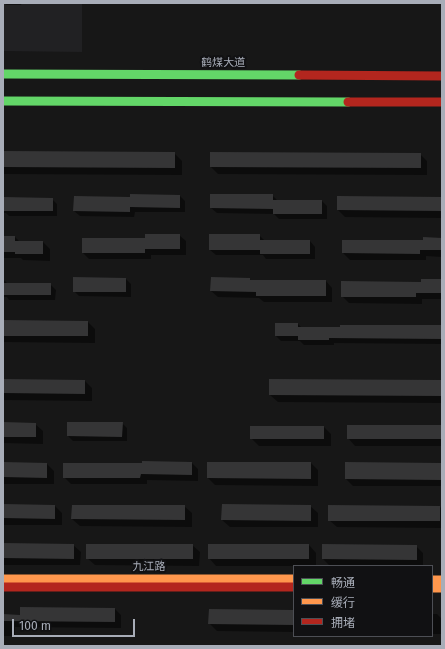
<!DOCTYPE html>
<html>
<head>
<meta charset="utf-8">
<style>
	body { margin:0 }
	#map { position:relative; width:445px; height:649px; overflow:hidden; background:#171717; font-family:"Fira Sans","Noto Sans SC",sans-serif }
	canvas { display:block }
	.frame { position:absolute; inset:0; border:4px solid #a8adb8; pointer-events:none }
	.legend { position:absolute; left:293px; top:565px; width:140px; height:72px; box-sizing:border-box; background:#111113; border:1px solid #4d4f55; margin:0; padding:5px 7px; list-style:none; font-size:12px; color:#a8adb8 }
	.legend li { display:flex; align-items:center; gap:8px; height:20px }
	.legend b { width:20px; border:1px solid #4d4f55 }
	.scale { position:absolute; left:12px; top:619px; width:123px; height:18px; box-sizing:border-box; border:2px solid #a8adb8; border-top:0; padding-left:5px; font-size:12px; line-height:14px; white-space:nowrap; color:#a8adb8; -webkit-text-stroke:3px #111113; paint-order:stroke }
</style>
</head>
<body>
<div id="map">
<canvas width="445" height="649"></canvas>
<div class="frame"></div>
<ul class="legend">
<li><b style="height:5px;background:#63d668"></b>畅通</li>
<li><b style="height:5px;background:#ff974d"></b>缓行</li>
<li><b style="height:5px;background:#b3261e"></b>拥堵</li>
</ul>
<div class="scale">100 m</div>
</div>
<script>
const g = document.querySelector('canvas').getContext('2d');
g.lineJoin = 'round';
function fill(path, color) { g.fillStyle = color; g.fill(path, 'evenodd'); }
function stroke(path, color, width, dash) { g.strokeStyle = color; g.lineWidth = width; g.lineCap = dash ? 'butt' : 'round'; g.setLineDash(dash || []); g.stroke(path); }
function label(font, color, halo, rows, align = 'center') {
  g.font = font + ' "Fira Sans","Noto Sans SC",sans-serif'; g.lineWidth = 4; g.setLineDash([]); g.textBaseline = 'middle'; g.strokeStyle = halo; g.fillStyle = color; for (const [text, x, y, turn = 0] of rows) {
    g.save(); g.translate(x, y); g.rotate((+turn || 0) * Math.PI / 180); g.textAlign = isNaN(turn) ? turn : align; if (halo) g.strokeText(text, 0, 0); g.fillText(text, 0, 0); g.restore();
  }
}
fill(new Path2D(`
	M 3,3 L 82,3 L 82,52 L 3,51 Z`), '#212123');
fill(new Path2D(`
	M 4,3 L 22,3 L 21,5 L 6,5 Z
	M 3,152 L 174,153 L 182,161 L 182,175 L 3,174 Z
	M 420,154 L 427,161 L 427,175 L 218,174 L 211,167 Z
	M 272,195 L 278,201 L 322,201 L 327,206 L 327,219 L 279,219 L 274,214 L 217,213 L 211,208 Z
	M 3,196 L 6,198 L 52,199 L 57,204 L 57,216 L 9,216 L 6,213 L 3,213 Z
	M 180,196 L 185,201 L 185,212 L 135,212 L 134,217 L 80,216 L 74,211 L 131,198 Z
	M 442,198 L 442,218 L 345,217 L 338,210 Z
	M 179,235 L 186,241 L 186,255 L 151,255 L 151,259 L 89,259 L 83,253 L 146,239 Z
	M 259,235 L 265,241 L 310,241 L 315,247 L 315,259 L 266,259 L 263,255 L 216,255 L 210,250 Z
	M 3,237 L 15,237 L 20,242 L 43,242 L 50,249 L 50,261 L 23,260 L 21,258 L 3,258 Z
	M 442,239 L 442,257 L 426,256 L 426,260 L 350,260 L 343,253 Z
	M 3,279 L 8,284 L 50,284 L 56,290 L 55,300 L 9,300 L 7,297 L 3,297 Z
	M 126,279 L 131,284 L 131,297 L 79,296 L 74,291 Z
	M 249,279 L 252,281 L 326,281 L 332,288 L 332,302 L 264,302 L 259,298 L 218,297 L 211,291 Z
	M 442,280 L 442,299 L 422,299 L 422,304 L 349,303 L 342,296 Z
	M 3,321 L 88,322 L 95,329 L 95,343 L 3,342 Z
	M 298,324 L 302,328 L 442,326 L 442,344 L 334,343 L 334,345 L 304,345 L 300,341 L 281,341 L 276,336 Z
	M 3,380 L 85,381 L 92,388 L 92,401 L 3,400 Z
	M 442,381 L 442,403 L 278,402 L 270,395 Z
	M 3,423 L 35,424 L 43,431 L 43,444 L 3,443 Z
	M 122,423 L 127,428 L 127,441 L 73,441 L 68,436 Z
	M 440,426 L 442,428 L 442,446 L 355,446 L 348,438 Z
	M 324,427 L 331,434 L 331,446 L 259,446 L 251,438 Z
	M 3,463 L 47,464 L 54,471 L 54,484 L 3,484 Z
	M 192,463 L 198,469 L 198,481 L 147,480 L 147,484 L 71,484 L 64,477 L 143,464 Z
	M 208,463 L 311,463 L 318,470 L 318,486 L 215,485 L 208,478 Z
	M 441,464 L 442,465 L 442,486 L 353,486 L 346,479 Z
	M 3,505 L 55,506 L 62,513 L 62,525 L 3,525 Z
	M 184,506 L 192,513 L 192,527 L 80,526 L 72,519 Z
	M 310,506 L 318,513 L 318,527 L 230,527 L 222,520 Z
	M 440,507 L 442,509 L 442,528 L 337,527 L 329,520 Z
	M 3,544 L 73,545 L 81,552 L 80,565 L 3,565 Z
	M 192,545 L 200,552 L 199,566 L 95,565 L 87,558 Z
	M 209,545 L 309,545 L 316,553 L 316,566 L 216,566 L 209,558 Z
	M 323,545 L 416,546 L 423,553 L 423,566 L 330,566 L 323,559 Z
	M 115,609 L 121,615 L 121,628 L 15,627 L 15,636 L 3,636 L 3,615 L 21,616 Z
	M 294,612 L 294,632 L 217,631 L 209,623 Z
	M 432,614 L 437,614 L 442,619 L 442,634 L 432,634 Z`), '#0007');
fill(new Path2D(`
	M 3,151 L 175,152 L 175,168 L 3,167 Z
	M 210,152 L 421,153 L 421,168 L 210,167 Z
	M 130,194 L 180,195 L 180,208 L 130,207 L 130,212 L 73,211 L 74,196 L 130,197 Z
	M 210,194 L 273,194 L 273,200 L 322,200 L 322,214 L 273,214 L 273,209 L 210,208 Z
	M 337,196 L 442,197 L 442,211 L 337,210 Z
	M 3,197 L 53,198 L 53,211 L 3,211 Z
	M 145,234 L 180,234 L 180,249 L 145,249 L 145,253 L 82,253 L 82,238 L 145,238 Z
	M 209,234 L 260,234 L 260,240 L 310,240 L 310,254 L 260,254 L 260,250 L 209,250 Z
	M 3,236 L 15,236 L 15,241 L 43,241 L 43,254 L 15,254 L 15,252 L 3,252 Z
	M 423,237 L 442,238 L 442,250 L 420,250 L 420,254 L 342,253 L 342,240 L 423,240 Z
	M 73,277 L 126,278 L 126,292 L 73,292 Z
	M 211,277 L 250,278 L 250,280 L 326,280 L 326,296 L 256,296 L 256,292 L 210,291 Z
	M 421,279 L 442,279 L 442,293 L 416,293 L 416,297 L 341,297 L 341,281 L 421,282 Z
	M 3,283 L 51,283 L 51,295 L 3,295 Z
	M 3,320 L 88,321 L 88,336 L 3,336 Z
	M 275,323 L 298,323 L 298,327 L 340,327 L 340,325 L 442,325 L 442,339 L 329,338 L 329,340 L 298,340 L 298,336 L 275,336 Z
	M 3,379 L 85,380 L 85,394 L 3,393 Z
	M 269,379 L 442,380 L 442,396 L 269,395 Z
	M 3,422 L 36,423 L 36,437 L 3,437 Z
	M 67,422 L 123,422 L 122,437 L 67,436 Z
	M 347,425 L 441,425 L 441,439 L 347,439 Z
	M 250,426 L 324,426 L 324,439 L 250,439 Z
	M 142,461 L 192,462 L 192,475 L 141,474 L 140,478 L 63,478 L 63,463 L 142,463 Z
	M 3,462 L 47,463 L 47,478 L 3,477 Z
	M 207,462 L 311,462 L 311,479 L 207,478 Z
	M 345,462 L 441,463 L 441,480 L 345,479 Z
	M 3,504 L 55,505 L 55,519 L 3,518 Z
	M 222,504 L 311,505 L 311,521 L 221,520 Z
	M 72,505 L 185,505 L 185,520 L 71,519 Z
	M 328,505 L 440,506 L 440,521 L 328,521 Z
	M 3,543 L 74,544 L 74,559 L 3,558 Z
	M 86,544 L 193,544 L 193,559 L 86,559 Z
	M 208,544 L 309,544 L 309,559 L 208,559 Z
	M 322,544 L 417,545 L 417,560 L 322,559 Z
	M 20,607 L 115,608 L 115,622 L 3,621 L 3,614 L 20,615 Z
	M 209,609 L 294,610 L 294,625 L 208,624 Z`), '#353536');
stroke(new Path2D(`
	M 3,74 L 299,75
	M 3,101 L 348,102`), '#63d668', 9);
stroke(new Path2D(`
	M 3,579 L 294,579
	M 432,580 L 442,580
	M 432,588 L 442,588`), '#ff974d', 9);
stroke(new Path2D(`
	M 299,75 L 442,76
	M 348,102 L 442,102
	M 3,587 L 294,587`), '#b3261e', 9);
label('11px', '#a8adb8', '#111113', [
	["鹤煤大道",223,63],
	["九江路",149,567]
]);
</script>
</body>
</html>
